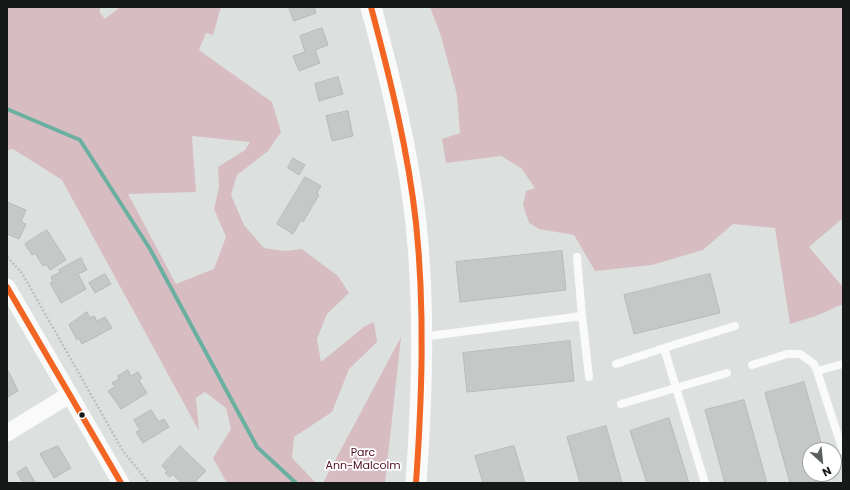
<!DOCTYPE html>
<html>
<head>
<meta charset="utf-8">
<style>
	body { margin:0 }
	#map { position:relative; width:850px; height:490px; overflow:hidden; background:#dce1e0; font-family:Poppins,sans-serif }
	canvas { display:block }
	.frame { position:absolute; inset:0; border:8px solid #151918; pointer-events:none }
	.north { position:absolute; left:802px; top:442px; width:40px; height:40px; box-sizing:border-box; background:#fff; border:1px solid #a1a3a3; border-radius:50%; rotate:153deg; font-size:11px; font-weight:700; line-height:16px; text-align:center; color:#151918 }
	.north::after { content:''; display:block; margin:auto; width:14px; height:18px; background:#5b5f5e; clip-path:polygon(50% 0,100% 100%,50% 72%,0 100%) }
</style>
</head>
<body>
<div id="map">
<canvas width="850" height="490"></canvas>
<div class="frame"></div>
<div class="north">N</div>
</div>
<script>
const g = document.querySelector('canvas').getContext('2d');
g.lineJoin = 'round';
function fill(path, color) { g.fillStyle = color; g.fill(path, 'evenodd'); }
function stroke(path, color, width, dash) { g.strokeStyle = color; g.lineWidth = width; g.lineCap = dash ? 'butt' : 'round'; g.setLineDash(dash || []); g.stroke(path); }
function label(font, color, halo, rows, align = 'center') {
  g.font = font + ' Poppins,sans-serif'; g.lineWidth = 3.5; g.setLineDash([]); g.textBaseline = 'middle'; g.strokeStyle = halo; g.fillStyle = color; for (const [text, x, y, turn = 0] of rows) {
    g.save(); g.translate(x, y); g.rotate((+turn || 0) * Math.PI / 180); g.textAlign = isNaN(turn) ? turn : align; if (halo) g.strokeText(text, 0, 0); g.fillText(text, 0, 0); g.restore();
  }
}
fill(new Path2D(`
	M 7,7 L 100,7 L 100,13 L 105,19 L 120,7 L 221,7 L 213,35 L 206,33 L 199,50 L 272,102 L 281,132 L 268,151 L 237,175 L 231,195 L 244,225 L 264,248 L 285,251 L 302,249 L 338,276 L 349,293 L 327,314 L 317,339 L 321,362 L 365,326 L 374,322 L 377,342 L 349,369 L 332,412 L 294,437 L 292,458 L 316,483 L 227,483 L 213,458 L 231,429 L 226,408 L 205,392 L 196,398 L 199,431 L 62,180 L 13,149 L 7,150 ZM 192,136 L 250,142 L 245,150 L 218,167 L 219,187 L 214,209 L 226,237 L 214,269 L 176,284 L 128,194 L 196,192 Z
	M 430,7 L 843,7 L 843,218 L 809,247 L 843,287 L 843,304 L 816,316 L 790,324 L 775,228 L 733,224 L 703,250 L 652,265 L 595,271 L 574,235 L 539,229 L 529,223 L 523,205 L 526,191 L 535,188 L 521,168 L 501,156 L 446,163 L 442,139 L 460,133 L 457,95 L 441,36 Z
	M 401,337 L 385,483 L 323,483 Z`), '#d7bdc2');
stroke(new Path2D(`
	M 7,109 L 80,140 L 150,249 L 257,447 L 296,483`), '#6bafa1', 4);
const building = new Path2D(`
	M 289,7 L 314,7 L 316,13 L 294,21 Z
	M 322,28 L 328,45 L 315,50 L 320,63 L 299,71 L 293,56 L 305,52 L 300,36 Z
	M 338,77 L 343,94 L 319,101 L 315,84 Z
	M 348,111 L 353,136 L 332,141 L 326,116 Z
	M 293,158 L 305,165 L 299,175 L 288,168 Z
	M 305,177 L 321,186 L 317,193 L 319,195 L 303,222 L 301,220 L 293,234 L 277,224 Z
	M 7,202 L 26,210 L 21,222 L 26,224 L 19,239 L 7,234 Z
	M 47,230 L 66,260 L 50,270 L 46,264 L 43,266 L 35,253 L 32,255 L 25,244 Z
	M 562,251 L 566,290 L 460,302 L 456,262 Z
	M 81,258 L 87,270 L 78,274 L 86,289 L 61,303 L 50,283 L 53,282 L 51,277 L 60,272 L 59,270 Z
	M 105,274 L 111,284 L 95,293 L 89,283 Z
	M 710,274 L 720,313 L 634,334 L 624,295 Z
	M 87,312 L 90,318 L 94,316 L 97,321 L 105,317 L 112,328 L 82,344 L 79,338 L 77,340 L 69,325 Z
	M 570,341 L 574,381 L 467,392 L 463,353 Z
	M 128,370 L 131,376 L 138,372 L 142,378 L 139,380 L 147,393 L 121,409 L 108,391 L 115,387 L 112,383 L 119,379 L 118,376 Z
	M 9,372 L 18,391 L 8,397 L 7,373 Z
	M 804,382 L 823,450 L 810,450 L 810,474 L 830,474 L 831,479 L 816,483 L 790,483 L 765,393 Z
	M 744,400 L 767,483 L 725,483 L 705,410 Z
	M 151,410 L 159,422 L 164,419 L 169,427 L 143,443 L 136,432 L 140,430 L 134,420 Z
	M 669,418 L 689,483 L 647,483 L 630,431 Z
	M 606,426 L 622,483 L 580,483 L 567,437 Z
	M 58,446 L 71,468 L 54,478 L 40,454 Z
	M 180,446 L 206,471 L 194,483 L 182,483 L 172,474 L 170,477 L 165,473 L 167,471 L 162,466 Z
	M 514,446 L 525,483 L 483,483 L 475,456 Z
	M 26,467 L 35,482 L 34,483 L 23,483 L 17,473 Z`);
fill(building, '#c4c8c7');
stroke(building, '#b6baba', 1);
stroke(new Path2D(`
	M 7,257 L 22,273 L 123,451 L 149,483`), '#bec0c0', 2.5, [2, 2]);
stroke(new Path2D(`
	M 577,257 L 582,316
	M 422,337 L 582,316 L 589,377
	M 664,348 L 735,326
	M 616,364 L 664,348 L 705,483
	M 843,364 L 817,371 L 843,451
	M 752,365 L 787,354 L 800,354 L 814,364 L 817,371
	M 621,404 L 727,373`), '#fafafa', 8);
stroke(new Path2D(`
	M 7,287 L 121,483
	M 7,433 L 69,395`), '#fafafa', 17);
stroke(new Path2D(`
	M 371,7 C 390,78 408,150 416,223 C 425,309 422,397 416,483`), '#fafafa', 21);
stroke(new Path2D(`
	M 371,7 C 390,78 408,150 416,223 C 425,309 422,397 416,483
	M 7,287 L 121,483`), '#f26522', 6);
for (const [x, y, r, color] of [
	[82,415,3.5,"#151918"]
]) { const dot = new Path2D(); dot.arc(x, y, r, 0, 2 * Math.PI); g.fillStyle = color; g.fill(dot); stroke(dot, '#fff', 1.5); }
label('11px', '#500e25', '#fff', [
	["Parc",363,453],
	["Ann-Malcolm",363,466]
]);
</script>
</body>
</html>
